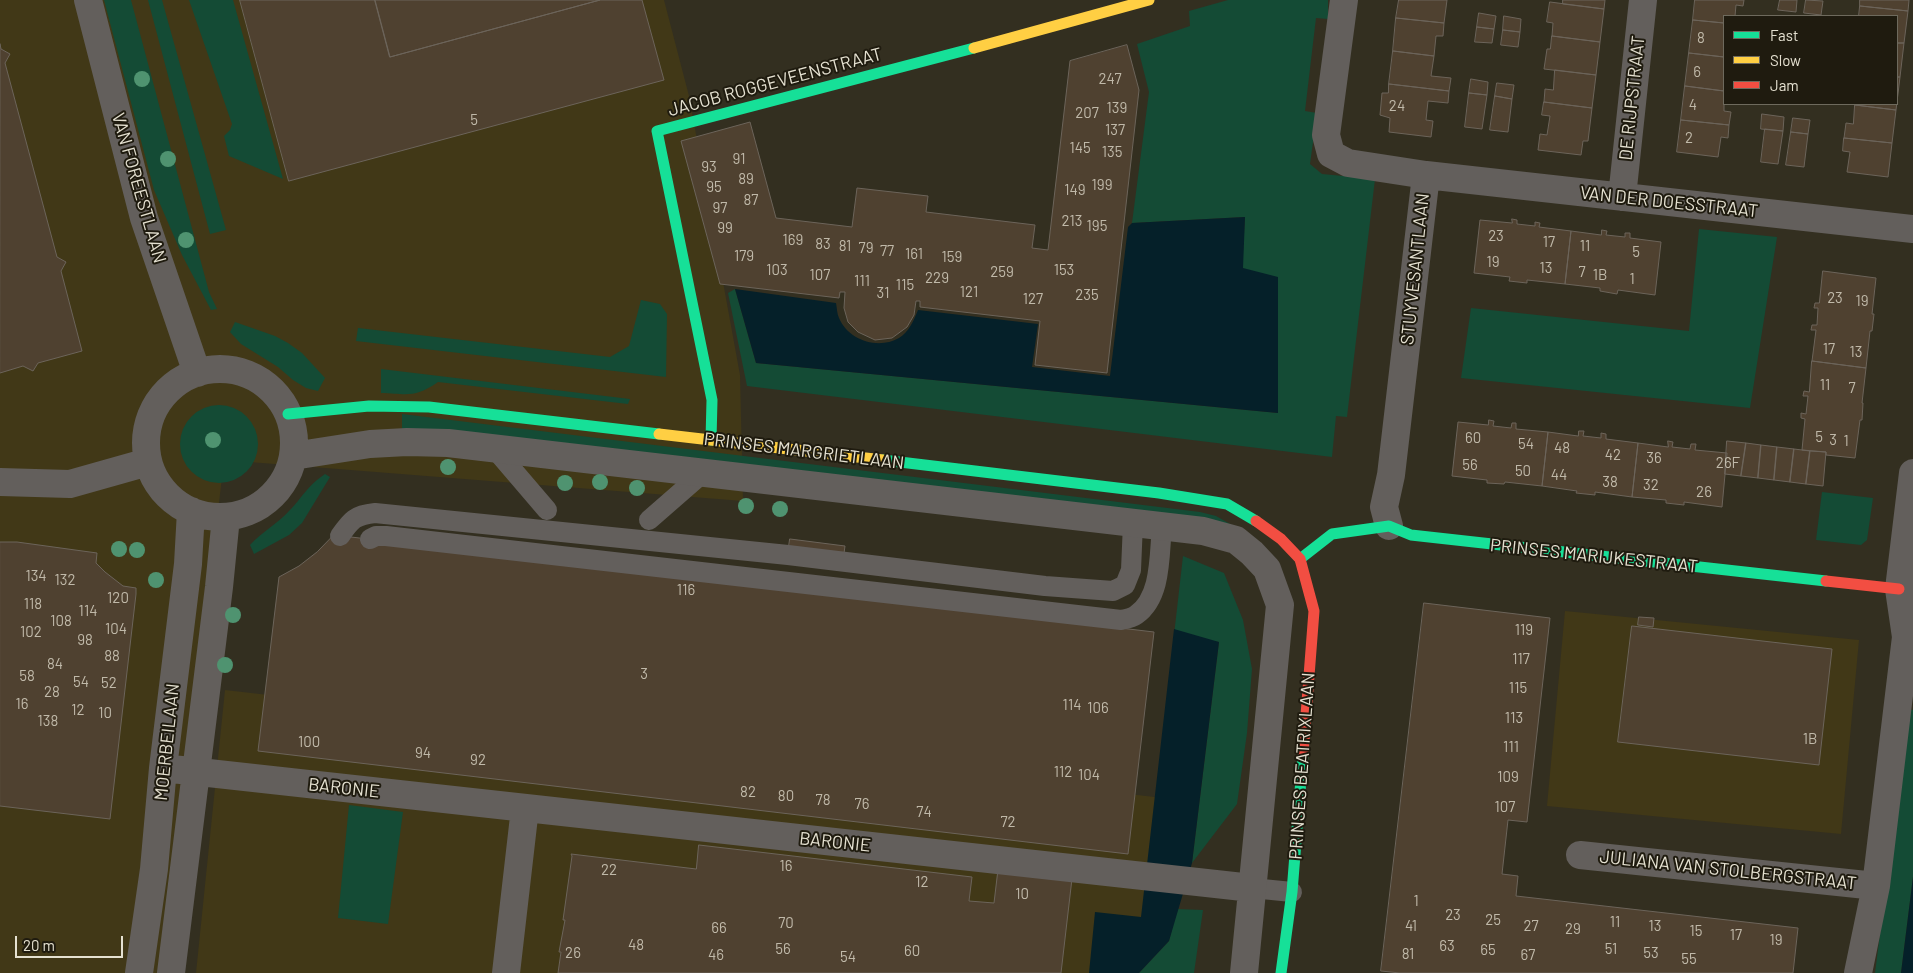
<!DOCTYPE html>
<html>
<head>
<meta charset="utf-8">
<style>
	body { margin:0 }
	#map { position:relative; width:1913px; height:973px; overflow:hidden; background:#332f20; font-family:Barlow,sans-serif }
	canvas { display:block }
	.legend { position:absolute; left:1723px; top:15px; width:175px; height:90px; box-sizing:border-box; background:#1f1b0f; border:1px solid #6e6a5d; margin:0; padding:6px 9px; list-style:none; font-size:15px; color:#e5e1d1 }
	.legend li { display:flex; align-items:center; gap:10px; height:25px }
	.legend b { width:25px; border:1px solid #6e6a5d }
	.scale { position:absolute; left:15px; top:936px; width:108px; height:22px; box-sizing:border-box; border:2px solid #e5e1d1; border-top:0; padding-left:6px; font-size:15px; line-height:18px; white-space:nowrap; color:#e5e1d1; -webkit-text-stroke:4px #1f1b0f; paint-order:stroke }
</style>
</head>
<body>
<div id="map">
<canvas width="1913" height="973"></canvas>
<ul class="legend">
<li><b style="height:6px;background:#16e098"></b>Fast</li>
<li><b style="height:6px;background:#ffcf43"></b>Slow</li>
<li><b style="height:6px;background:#f24e42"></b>Jam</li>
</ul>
<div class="scale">20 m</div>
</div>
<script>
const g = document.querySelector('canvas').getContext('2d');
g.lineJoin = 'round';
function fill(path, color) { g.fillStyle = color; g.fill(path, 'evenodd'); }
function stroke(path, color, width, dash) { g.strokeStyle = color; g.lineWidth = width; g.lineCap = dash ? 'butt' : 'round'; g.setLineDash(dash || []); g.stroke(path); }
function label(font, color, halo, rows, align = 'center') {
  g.font = font + ' Barlow,sans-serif'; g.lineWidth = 4; g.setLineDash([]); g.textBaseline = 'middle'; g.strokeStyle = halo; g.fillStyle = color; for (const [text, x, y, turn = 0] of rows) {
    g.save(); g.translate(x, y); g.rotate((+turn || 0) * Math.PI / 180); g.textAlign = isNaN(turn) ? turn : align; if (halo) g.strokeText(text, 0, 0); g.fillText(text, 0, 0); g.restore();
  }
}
fill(new Path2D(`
	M 0,0 L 664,0 L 689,96 L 740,375 L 743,501 L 224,460 L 164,973 L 0,973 Z
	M 1565,611 L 1859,640 L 1841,834 L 1547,806 Z
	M 225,690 L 1172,799 L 1127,973 L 196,973 Z`), '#413817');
fill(new Path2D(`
	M 104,0 L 131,0 L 209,292 L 217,309 L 211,310 L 182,255 L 154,190 Z
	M 148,0 L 162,0 L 226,230 L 210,234 Z
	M 189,0 L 233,0 L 283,179 L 229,156 L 224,136 L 230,130 L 232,124 Z
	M 1228,0 L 1328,0 L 1328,19 L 1316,18 L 1305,111 L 1317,113 L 1310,164 L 1322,174 L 1375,179 L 1347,417 L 1336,416 L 1332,457 L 747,386 L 728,293 L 735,289 L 756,363 L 1278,413 L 1242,268 L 1245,217 L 1132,223 L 1149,92 L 1137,44 L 1190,26 L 1189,11 Z
	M 1699,229 L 1777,237 L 1750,408 L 1461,378 L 1471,308 L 1689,331 Z
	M 641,300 L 660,304 L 667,314 L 666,377 L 356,341 L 358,328 L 610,357 L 629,346 Z
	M 235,322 L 275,336 L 288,343 L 302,353 L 325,378 L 318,391 L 306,388 L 293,380 L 278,367 L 241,344 L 230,332 Z
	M 381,369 L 630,399 L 628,404 L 438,382 C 415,398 408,394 381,393 Z
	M180 444a39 39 0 1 1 78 0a39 39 0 1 1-78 0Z
	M 402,414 L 1200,512 L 1216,516 L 1239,529 L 402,429 Z
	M 325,474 L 330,477 L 302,523 L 289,535 L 254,554 L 250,545 C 262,532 277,524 289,511 C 303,497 306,487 325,474 Z
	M 1822,492 L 1873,498 L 1867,540 L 1861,545 L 1816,540 Z
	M 1183,556 L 1224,573 L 1243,620 L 1252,669 L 1247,733 L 1237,804 L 1192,863 L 1219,642 L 1174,635 Z
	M 1909,709 L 1913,710 L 1913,877 L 1901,973 L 1875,973 Z
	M 349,805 L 403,812 L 388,924 L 338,918 Z
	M 1177,909 L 1203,910 L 1194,973 L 1139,973 L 1169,941 Z`), '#144b35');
fill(new Path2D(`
	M 1245,217 L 1243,268 L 1278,277 L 1278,413 L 756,363 L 735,289 L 836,303 C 837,308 837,314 839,318 C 848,340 878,350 899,338 C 909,332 914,320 918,310 L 1038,324 L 1032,367 L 1110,376 L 1128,227 L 1132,223 Z
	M 1174,629 L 1219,642 L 1192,863 L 1169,941 L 1139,973 L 1089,973 L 1095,912 L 1141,917 Z
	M 1913,877 L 1913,973 L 1901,973 Z`), '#052029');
const building = new Path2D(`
	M 240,0 L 375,0 L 390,57 L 600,0 L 642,0 L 664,80 L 289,181 Z
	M 375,0 L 600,0 L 390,57 Z
	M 1399,0 L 1447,0 L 1444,23 L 1396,18 Z
	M 1563,0 L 1605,0 L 1604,9 L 1563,4 Z
	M 1695,0 L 1744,0 L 1743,6 L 1736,5 L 1735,16 L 1724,16 L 1724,23 L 1693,20 Z
	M 1780,0 L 1797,0 L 1796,12 L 1778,10 Z
	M 1806,0 L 1823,1 L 1821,15 L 1804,13 Z
	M 1860,0 L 1909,0 L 1908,11 L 1860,6 Z
	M 1550,2 L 1604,9 L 1600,42 L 1552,36 L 1553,23 L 1547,22 Z
	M 1860,6 L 1908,11 L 1904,43 L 1897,43 L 1897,16 L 1859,16 Z
	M 1479,13 L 1496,16 L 1494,29 L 1477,27 Z
	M 1504,16 L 1521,19 L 1520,32 L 1503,30 Z
	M 1396,18 L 1444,23 L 1443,36 L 1436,36 L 1434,56 L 1393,51 Z
	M 1693,20 L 1724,23 L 1724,57 L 1689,53 Z
	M 1477,27 L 1494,29 L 1492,43 L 1475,42 Z
	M 1503,30 L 1520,32 L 1518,47 L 1501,45 Z
	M 1552,36 L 1600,42 L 1596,75 L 1544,69 L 1547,49 L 1550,49 Z
	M 1897,43 L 1904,43 L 1900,77 L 1897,77 Z
	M 0,44 L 1,49 L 10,54 L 5,63 L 57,257 L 66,262 L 61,271 L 82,351 L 38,363 L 33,371 L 23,366 L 0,373 Z
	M 1127,45 L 1139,90 L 1107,373 L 1035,365 L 1040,321 L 920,307 L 920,301 L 916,301 L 914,315 L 907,327 L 892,338 L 875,340 L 858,332 L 848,322 L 844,308 L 845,292 L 840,292 L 839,298 L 720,284 L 681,141 L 750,122 L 776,218 L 852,227 L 857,188 L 928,196 L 926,212 L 1035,225 L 1032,248 L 1048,250 L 1070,61 Z
	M 1393,51 L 1434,56 L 1431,76 L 1451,78 L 1449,91 L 1389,84 Z
	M 1689,53 L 1724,57 L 1724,91 L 1685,86 Z
	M 1555,70 L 1596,75 L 1592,108 L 1544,102 L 1545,89 L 1553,90 Z
	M 1897,77 L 1900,77 L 1896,110 L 1855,105 L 1855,104 L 1897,104 Z
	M 1471,79 L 1488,82 L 1487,95 L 1469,93 Z
	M 1497,83 L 1514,85 L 1512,99 L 1495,96 Z
	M 1389,84 L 1449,91 L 1448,103 L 1428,101 L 1426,120 L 1433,121 L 1431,137 L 1389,132 L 1390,118 L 1380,115 L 1382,93 L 1388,93 Z
	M 1685,86 L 1724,91 L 1724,111 L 1731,112 L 1729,125 L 1681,120 Z
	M 1469,93 L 1487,95 L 1482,129 L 1465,127 Z
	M 1495,96 L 1512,99 L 1508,132 L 1490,130 Z
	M 1544,102 L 1592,108 L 1588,141 L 1583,141 L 1581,155 L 1538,150 L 1540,134 L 1547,135 L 1550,116 L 1542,115 Z
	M 1855,105 L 1896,110 L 1892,143 L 1844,138 L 1846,123 L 1853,124 Z
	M 1762,114 L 1784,117 L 1783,131 L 1761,129 Z
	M 1793,118 L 1810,120 L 1808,134 L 1791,132 Z
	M 1681,120 L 1729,125 L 1728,138 L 1721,137 L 1718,157 L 1677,152 Z
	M 1765,129 L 1783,131 L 1778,164 L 1761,162 Z
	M 1791,132 L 1808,134 L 1804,167 L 1786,165 Z
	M 1844,138 L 1892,143 L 1888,177 L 1847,172 L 1850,152 L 1843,151 Z
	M 1512,219 L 1517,220 L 1517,224 L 1535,226 L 1535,222 L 1540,223 L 1539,227 L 1571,231 L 1565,284 L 1527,280 L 1527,283 L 1509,281 L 1510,277 L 1474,273 L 1480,220 L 1512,223 Z
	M 1602,230 L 1607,231 L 1606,235 L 1625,237 L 1625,233 L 1630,233 L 1630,238 L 1661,242 L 1655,295 L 1618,290 L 1617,294 L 1600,291 L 1600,288 L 1565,284 L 1571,231 L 1601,235 Z
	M 1823,271 L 1876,278 L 1872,314 L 1874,314 L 1872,331 L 1870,331 L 1866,368 L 1812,361 L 1816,330 L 1811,330 L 1812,325 L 1817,325 L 1818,308 L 1814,308 L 1815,303 L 1819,303 Z
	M 1812,361 L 1866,368 L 1862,403 L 1863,403 L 1862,420 L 1860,420 L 1855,458 L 1826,455 L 1826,452 L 1802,450 L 1805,419 L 1801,418 L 1801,413 L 1806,414 L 1808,396 L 1803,396 L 1804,391 L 1809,392 Z
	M 1489,420 L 1494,421 L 1493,426 L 1511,428 L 1512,423 L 1516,423 L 1516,429 L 1548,432 L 1542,486 L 1505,482 L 1504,484 L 1487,483 L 1487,480 L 1452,476 L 1458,422 L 1488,425 Z
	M 1579,431 L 1584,431 L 1583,436 L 1601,438 L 1601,433 L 1606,434 L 1606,439 L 1638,443 L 1632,497 L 1595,492 L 1595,495 L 1576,493 L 1577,491 L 1542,486 L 1548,432 L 1578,436 Z
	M 1668,441 L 1673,442 L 1672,447 L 1690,449 L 1691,444 L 1696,444 L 1695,450 L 1727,453 L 1722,507 L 1684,502 L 1684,505 L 1666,503 L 1666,500 L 1632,497 L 1638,443 L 1668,447 Z
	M 1727,441 L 1746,443 L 1741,476 L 1725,474 Z
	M 1746,443 L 1761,445 L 1758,478 L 1741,476 Z
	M 1761,445 L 1777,447 L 1774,480 L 1758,478 Z
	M 1777,447 L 1794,449 L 1790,482 L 1774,480 Z
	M 1794,449 L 1810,451 L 1806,484 L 1790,482 Z
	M 1810,451 L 1826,452 L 1823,486 L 1806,484 Z
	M 334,535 L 1154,632 L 1128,854 L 258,751 L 279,577 L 299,566 L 317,552 Z
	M 790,539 L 845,546 L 842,568 L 787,561 Z
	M 0,542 L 17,542 L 97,553 L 96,563 L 105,572 L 123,586 L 136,588 L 136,594 L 110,819 L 0,806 Z
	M 1424,603 L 1550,618 L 1527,822 L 1508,820 L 1502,874 L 1518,876 L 1516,896 L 1798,928 L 1793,973 L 1400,973 L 1381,971 Z
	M 1639,617 L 1654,618 L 1653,627 L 1638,625 Z
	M 1632,626 L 1832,649 L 1819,765 L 1618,742 Z
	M 699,845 L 972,877 L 969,901 L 994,903 L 999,861 L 1073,870 L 1061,973 L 558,973 L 561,952 L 559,952 L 565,920 L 563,920 L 572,856 L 571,854 L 696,869 Z`);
fill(building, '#4f4130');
stroke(building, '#6c645a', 1);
stroke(new Path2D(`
	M 494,448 L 547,510
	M 649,520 L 704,472
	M 340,536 C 351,520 355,515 375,513 L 788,555 L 1045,586 L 1113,591 L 1125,585 L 1131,570 L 1133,523
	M 370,539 L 376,536 L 386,536 L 1121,620 C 1126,619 1132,618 1136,615 C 1162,597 1159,555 1162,526
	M 1252,888 L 1292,892`), '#635f5c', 20);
stroke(new Path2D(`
	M 88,0 L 144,218 L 197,373
	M 1344,0 L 1326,135 L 1331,154 L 1348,163 L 1426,175 L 1391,475 L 1384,507 L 1389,526
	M 1426,175 L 1913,229
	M 1622,197 L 1643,0
	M146 443a74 74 0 1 1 148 0a74 74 0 1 1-148 0Z
	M 293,456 L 370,444 L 407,442 L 448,443 L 1203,531 L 1236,540 L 1252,553 L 1267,569 L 1280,605 L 1244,973
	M 0,482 L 70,484 L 148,462
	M 163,768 L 1252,888
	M 1580,855 L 1876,886
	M 139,973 L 154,869 L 163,768 L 188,564 L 191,511
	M 171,973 L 219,587 L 226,517
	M 506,973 L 525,808
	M 1858,973 L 1876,886 L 1906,637 L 1899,589 L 1913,473`), '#635f5c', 28);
stroke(new Path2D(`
	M 288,414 L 369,406 L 429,407 L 659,434
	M 711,440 L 712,400 L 657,131 L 974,48
	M 883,460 L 1159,493 L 1227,504 L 1256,521
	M 1300,559 L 1332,534 L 1389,526 L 1411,535 L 1826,581
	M 1281,973 L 1292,892 L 1303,754`), '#16e098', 11);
stroke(new Path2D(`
	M 974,48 L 1149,0
	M 659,434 L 883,460`), '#ffcf43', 11);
stroke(new Path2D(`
	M 1256,521 L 1281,539 L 1300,559 L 1314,611 L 1303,754
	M 1826,581 L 1899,589`), '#f24e42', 11);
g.fillStyle = '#4f9370';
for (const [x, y] of [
	[142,79],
	[168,159],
	[186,240],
	[213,440],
	[448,467],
	[600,482],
	[565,483],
	[637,488],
	[746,506],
	[780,509],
	[119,549],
	[137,550],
	[156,580],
	[233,615],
	[225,665]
]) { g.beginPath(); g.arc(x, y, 8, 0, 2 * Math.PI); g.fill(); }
label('15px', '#c0b9a9', null, [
	["8",1701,38],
	["6",1697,72],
	["247",1110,79],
	["4",1693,105],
	["24",1397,106],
	["139",1117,108],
	["207",1087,113],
	["5",474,120],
	["137",1115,130],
	["2",1689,138],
	["145",1080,148],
	["135",1112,152],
	["91",739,159],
	["93",709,167],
	["89",746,179],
	["199",1102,185],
	["95",714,187],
	["149",1075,190],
	["87",751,200],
	["97",720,208],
	["213",1072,221],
	["195",1097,226],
	["99",725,228],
	["23",1496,236],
	["169",793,240],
	["17",1549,242],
	["83",823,244],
	["81",845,246],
	["11",1585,246],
	["79",866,248],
	["77",887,251],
	["5",1636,252],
	["161",914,254],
	["179",744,256],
	["159",952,257],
	["19",1493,262],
	["13",1546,268],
	["103",777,270],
	["153",1064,270],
	["259",1002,272],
	["7",1582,272],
	["107",820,275],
	["1B",1600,275],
	["229",937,278],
	["1",1632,279],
	["111",862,281],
	["115",905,285],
	["121",969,292],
	["31",883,293],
	["235",1087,295],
	["23",1835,298],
	["127",1033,299],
	["19",1862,301],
	["17",1829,349],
	["13",1856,352],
	["11",1825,385],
	["7",1852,388],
	["5",1819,437],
	["60",1473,438],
	["3",1833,440],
	["1",1846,441],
	["54",1526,444],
	["48",1562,448],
	["42",1613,455],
	["36",1654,458],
	["26F",1728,463],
	["56",1470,465],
	["50",1523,471],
	["44",1559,475],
	["38",1610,482],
	["32",1651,485],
	["26",1704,492],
	["134",36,576],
	["132",65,580],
	["116",686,590],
	["120",118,598],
	["118",33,604],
	["114",88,611],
	["108",61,621],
	["104",116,629],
	["119",1524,630],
	["102",31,632],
	["98",85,640],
	["88",112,656],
	["117",1521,659],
	["84",55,664],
	["3",644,674],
	["58",27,676],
	["54",81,682],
	["52",109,683],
	["115",1518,688],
	["28",52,692],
	["16",22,704],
	["114",1072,705],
	["106",1098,708],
	["12",78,710],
	["10",105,713],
	["113",1514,718],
	["138",48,721],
	["1B",1810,739],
	["100",309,742],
	["111",1511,747],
	["94",423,753],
	["92",478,760],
	["112",1063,772],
	["104",1089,775],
	["109",1508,777],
	["82",748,792],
	["80",786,796],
	["78",823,800],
	["76",862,804],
	["107",1505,807],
	["74",924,812],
	["72",1008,822],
	["16",786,866],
	["22",609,870],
	["12",922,882],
	["10",1022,894],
	["1",1416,901],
	["23",1453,915],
	["25",1493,920],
	["11",1615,922],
	["70",786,923],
	["41",1411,926],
	["27",1531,926],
	["13",1655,926],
	["66",719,928],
	["29",1573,929],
	["15",1696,931],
	["17",1736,935],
	["19",1776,940],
	["48",636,945],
	["63",1447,946],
	["56",783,949],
	["51",1611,949],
	["65",1488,950],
	["60",912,951],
	["26",573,953],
	["53",1651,953],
	["81",1408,954],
	["46",716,955],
	["67",1528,955],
	["54",848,957],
	["55",1689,959]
]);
label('18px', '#e5e1d1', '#1f1b0f', [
	["JACOB ROGGEVEENSTRAAT",775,82,-15],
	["DE RIJPSTRAAT",1632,98,-84],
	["VAN FOREESTLAAN",139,188,74],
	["VAN DER DOESSTRAAT",1669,202,6],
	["STUYVESANTLAAN",1415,269,-84],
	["PRINSES MARGRIETLAAN",804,451,7],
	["PRINSES MARIJKESTRAAT",1594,556,6],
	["MOERBEILAAN",167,742,-84],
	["PRINSES BEATRIXLAAN",1302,766,-86],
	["BARONIE",344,788,6],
	["BARONIE",835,842,6],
	["JULIANA VAN STOLBERGSTRAAT",1728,870,6]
]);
</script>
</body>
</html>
